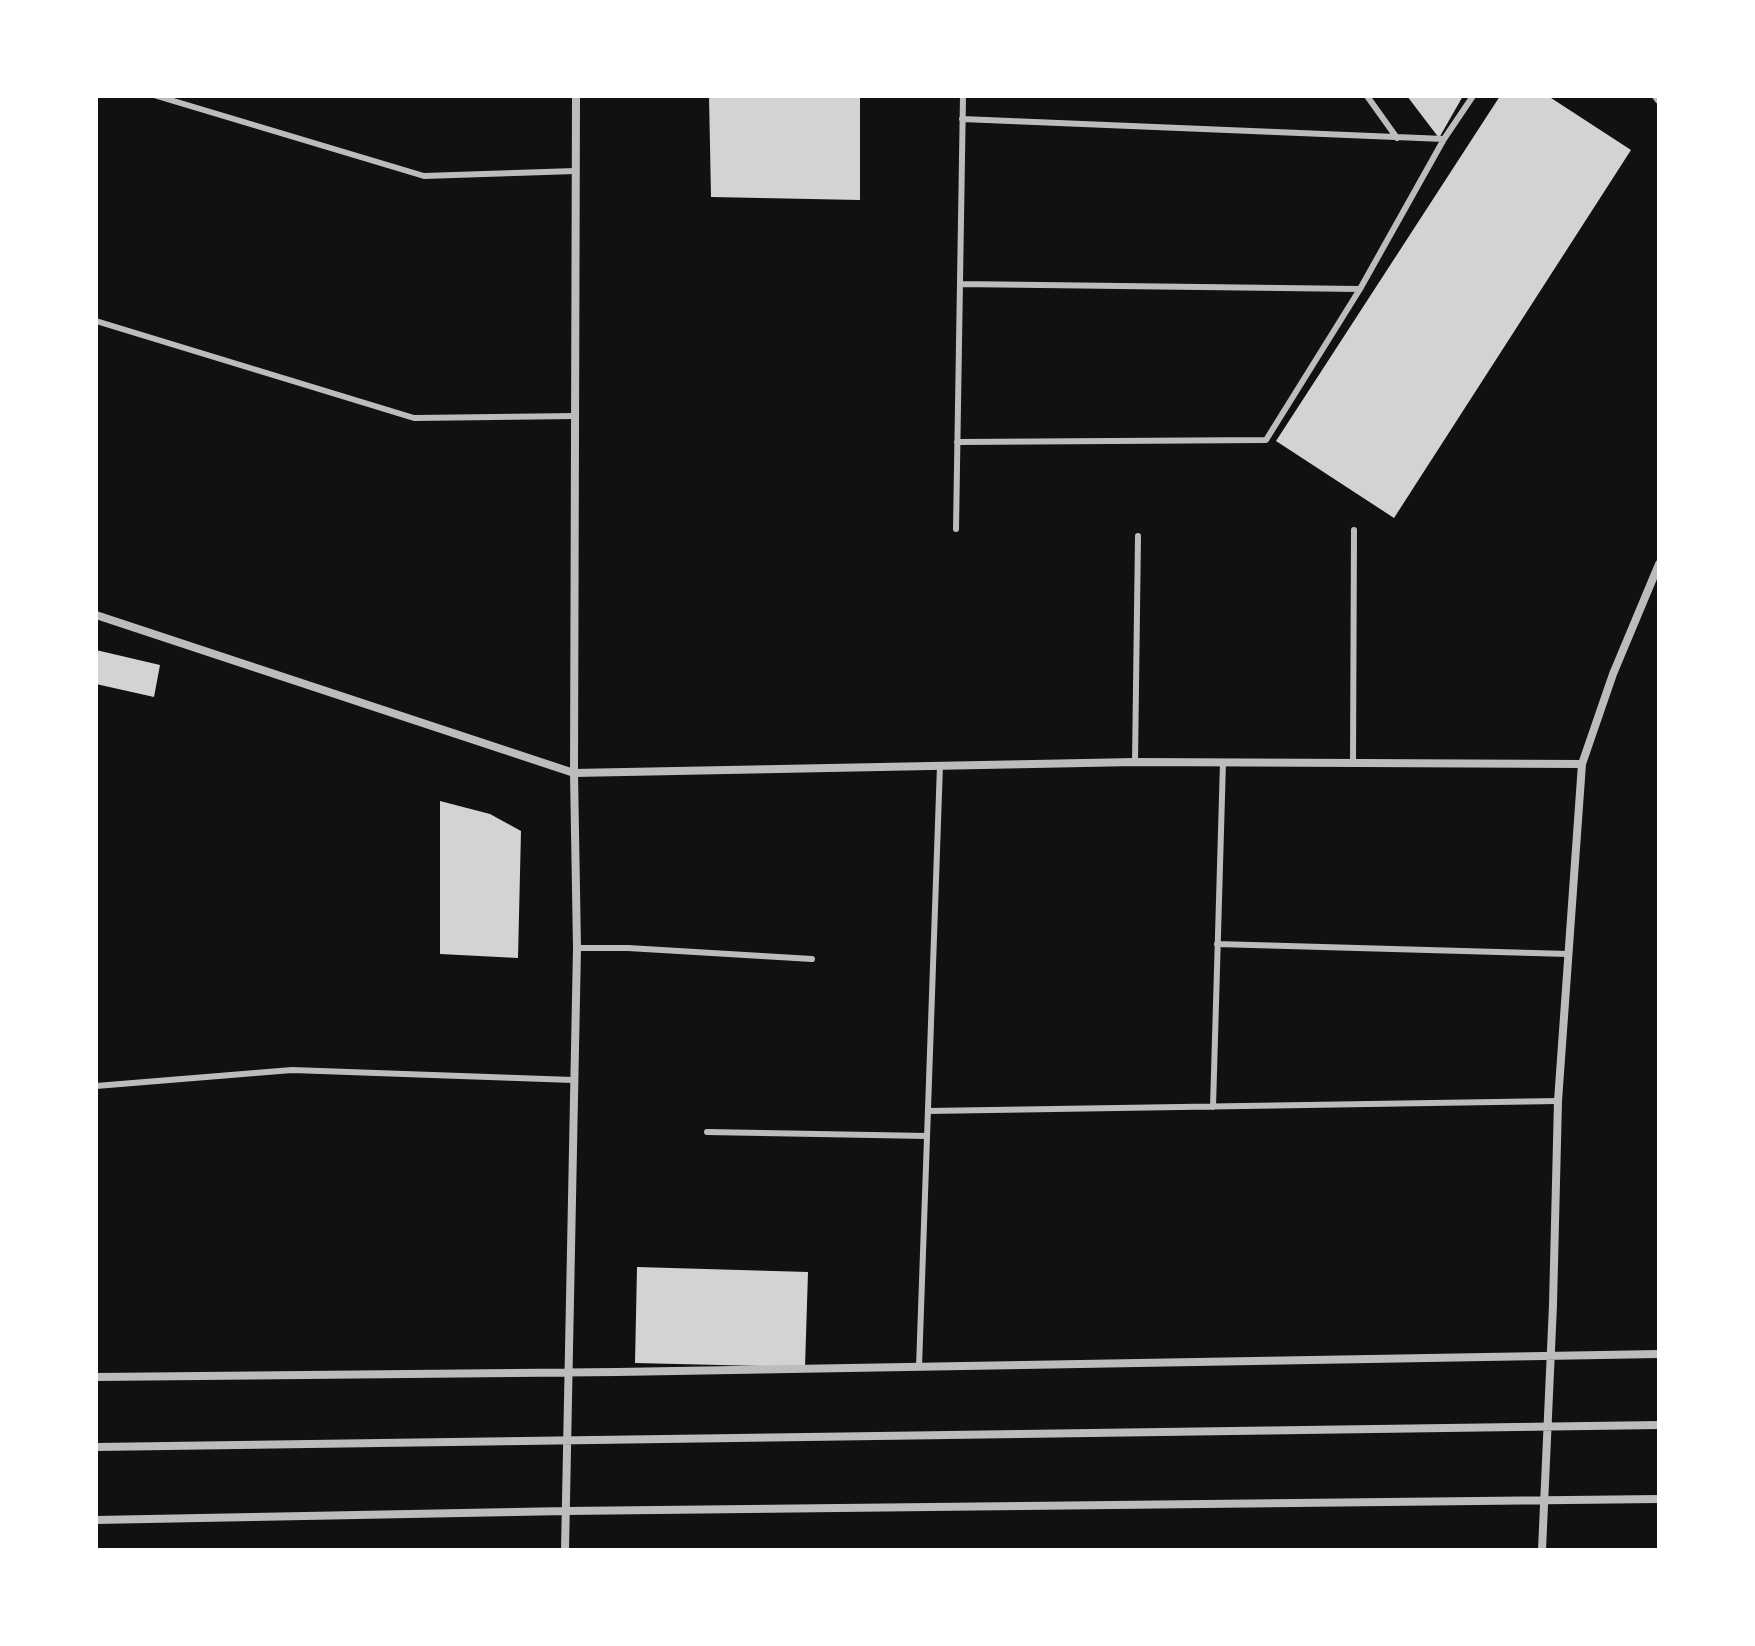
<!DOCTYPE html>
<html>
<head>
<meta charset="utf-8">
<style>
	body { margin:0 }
	#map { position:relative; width:1755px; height:1646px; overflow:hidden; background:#111; font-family:"Asap Condensed",sans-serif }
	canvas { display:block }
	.frame { position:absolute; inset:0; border:98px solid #fff; pointer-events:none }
</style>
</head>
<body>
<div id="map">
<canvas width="1755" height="1646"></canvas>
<div class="frame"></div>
</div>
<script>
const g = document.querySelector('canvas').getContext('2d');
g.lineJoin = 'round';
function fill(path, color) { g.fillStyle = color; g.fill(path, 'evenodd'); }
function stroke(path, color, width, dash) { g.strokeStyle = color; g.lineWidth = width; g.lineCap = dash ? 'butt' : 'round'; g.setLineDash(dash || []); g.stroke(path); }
fill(new Path2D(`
	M 709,96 L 860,96 L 860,200 L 711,197 Z
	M 1407,96 L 1463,96 L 1439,138 Z
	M 1500,96 L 1548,96 L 1631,150 L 1394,518 L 1276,441 Z
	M 96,650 L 160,665 L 154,697 L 96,684 Z
	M 440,801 L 490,814 L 521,831 L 518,958 L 440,954 Z
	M 637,1267 L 808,1272 L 805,1367 L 635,1363 Z`), '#d3d3d3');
stroke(new Path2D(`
	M 157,96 L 424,176 L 575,171
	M 1367,96 L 1397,138
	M 962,119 L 1444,139
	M 960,284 L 1360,289
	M 96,321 L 414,418 L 575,416
	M 957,442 L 1266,440 L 1360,289 L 1444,139 L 1473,96
	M 956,529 L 963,96
	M 1135,762 L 1138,536
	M 1353,762 L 1354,530
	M 1217,944 L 1568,954
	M 577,948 L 628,948 L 812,959
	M 96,1086 L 292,1070 L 573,1080
	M 1213,1107 L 1223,762
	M 928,1111 L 1558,1101
	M 707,1132 L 927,1136
	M 919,1367 L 940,765`), '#bcbcbc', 6);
stroke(new Path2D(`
	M 1656,96 L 1659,100
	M 96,615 L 574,773 L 1135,762 L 1582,764
	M 96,1377 L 617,1372 L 1659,1354
	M 96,1447 L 1659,1425
	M 96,1520 L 566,1511 L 1659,1499
	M 565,1550 L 577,948 L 574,773 L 576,96
	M 1542,1550 L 1553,1305 L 1558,1101 L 1582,764 L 1613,674 L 1659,564`), '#bcbcbc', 8);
</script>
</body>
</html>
